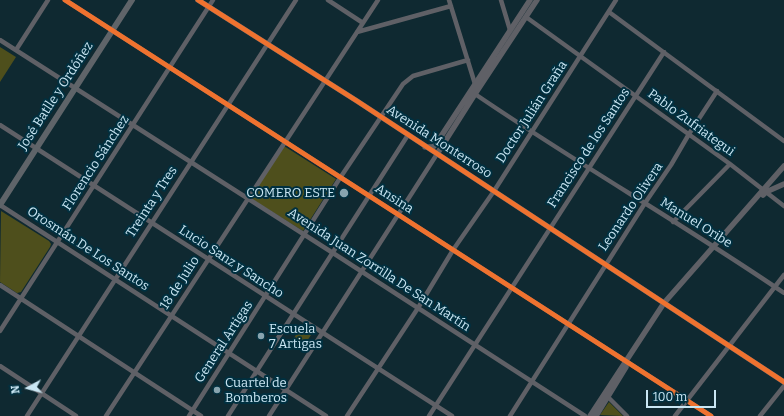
<!DOCTYPE html>
<html>
<head>
<meta charset="utf-8">
<style>
	body { margin:0 }
	#map { position:relative; width:784px; height:416px; overflow:hidden; background:#0f2931; font-family:Bitter,serif }
	canvas { display:block }
	.north { position:absolute; left:8px; top:368px; width:40px; height:40px; -webkit-text-stroke:3px #003040; paint-order:stroke; rotate:263deg; font-size:11px; font-weight:700; line-height:16px; text-align:center; color:#c9e6f3 }
	.north::after { content:''; display:block; margin:auto; width:14px; height:18px; background:#c9e6f3; clip-path:polygon(50% 0,100% 100%,50% 72%,0 100%) }
	.scale { position:absolute; left:646px; top:390px; width:70px; height:18px; box-sizing:border-box; border:2px solid #c9e6f3; border-top:0; padding-left:5px; font-size:12px; line-height:14px; white-space:nowrap; color:#c9e6f3; -webkit-text-stroke:3px #003040; paint-order:stroke }
</style>
</head>
<body>
<div id="map">
<canvas width="784" height="416"></canvas>
<div class="north">N</div>
<div class="scale">100 m</div>
</div>
<script>
const g = document.querySelector('canvas').getContext('2d');
g.lineJoin = 'round';
function fill(path, color) { g.fillStyle = color; g.fill(path, 'evenodd'); }
function stroke(path, color, width, dash) { g.strokeStyle = color; g.lineWidth = width; g.lineCap = dash ? 'butt' : 'round'; g.setLineDash(dash || []); g.stroke(path); }
function label(font, color, halo, rows, align = 'center') {
  g.font = font + ' Bitter,serif'; g.lineWidth = 4; g.setLineDash([]); g.textBaseline = 'middle'; g.strokeStyle = halo; g.fillStyle = color; for (const [text, x, y, turn = 0] of rows) {
    g.save(); g.translate(x, y); g.rotate((+turn || 0) * Math.PI / 180); g.textAlign = isNaN(turn) ? turn : align; if (halo) g.strokeText(text, 0, 0); g.fillText(text, 0, 0); g.restore();
  }
}
fill(new Path2D(`
	M 0,47 L 16,57 L 0,82 Z
	M 284,146 L 336,179 L 303,231 L 250,198 Z
	M 1,211 L 49,241 L 51,244 L 50,247 L 21,292 L 17,293 L 0,282 Z
	M 300,328 L 311,335 L 301,350 L 291,343 Z
	M 609,402 L 623,416 L 600,415 Z`), '#4e4f1c');
stroke(new Path2D(`
	M 65,0 L 711,416
	M 328,0 L 363,23
	M 449,0 L 475,84 L 475,94 C 576,163 683,224 784,293
	M 501,0 L 510,30
	M 609,12 L 784,141
	M 526,17 L 730,164 L 784,206
	M 357,32 L 451,6
	M 0,40 L 333,253 L 585,416
	M 16,50 L 48,0
	M 0,125 L 452,416
	M 0,205 L 326,416
	M 673,222 L 730,164
	M 0,285 L 201,416
	M 0,331 L 213,0
	M 0,366 L 76,416
	M 608,397 L 627,416
	M 27,416 L 296,0
	M 106,416 L 378,0
	M 189,416 L 340,178 L 403,84 L 413,76 L 468,60
	M 228,416 L 408,135
	M 269,416 L 437,154
	M 347,416 L 418,308 L 453,250 L 494,191 L 616,0
	M 429,416 L 664,52
	M 510,416 L 645,203 L 671,165 L 689,134 L 717,91
	M 675,416 L 784,275
	M 760,416 L 784,386`), '#5f6066', 4.5);
stroke(new Path2D(`
	M 198,0 L 357,101 L 784,382
	M 425,147 L 433,147 L 436,144 L 530,0
	M 437,154 L 475,94 L 537,0
	M 763,195 L 766,192 L 784,184
	M 590,416 L 664,303 L 784,166
	M 596,416 L 626,367`), '#5f6066', 5.5);
stroke(new Path2D(`
	M 0,205 L 132,0`), '#5f6469', 6);
stroke(new Path2D(`
	M 65,0 L 711,416
	M 198,0 L 357,101 L 784,382`), '#ef722f', 5);
for (const [x, y, r, color] of [
	[344,193,5,"#88a4af"],
	[261,336,4,"#88a4af"],
	[217,390,4,"#88a4af"]
]) { const dot = new Path2D(); dot.arc(x, y, r, 0, 2 * Math.PI); g.fillStyle = color; g.fill(dot); stroke(dot, '#003040', 1.5); }
label('13px', '#c9e6f3', '#003040', [
	["José Batlle y Ordóñez",56,96,-57],
	["Doctor Julián Graña",532,112,-57],
	["Pablo Zufriategui",691,123,36],
	["Avenida Monterroso",439,142,33],
	["Francisco de los Santos",589,148,-57],
	["Florencio Sánchez",96,163,-57],
	["Ansina",394,199,33],
	["Treinta y Tres",152,202,-57],
	["Leonardo Olivera",631,207,-56],
	["Manuel Oribe",696,223,32],
	["Orosmán De Los Santos",88,249,33],
	["Lucio Sanz y Sancho",231,262,33],
	["Avenida Juan Zorrilla De San Martín",379,270,33],
	["18 de Julio",180,283,-57],
	["General Artigas",224,342,-57]
]);
label('13px', '#c9e6f3', '#003040', [
	["COMERO ESTE",335,193,"right"],
	["Escuela",269,329],
	["7 Artigas",269,344],
	["Cuartel de",225,383],
	["Bomberos",225,398]
], 'left');
</script>
</body>
</html>
